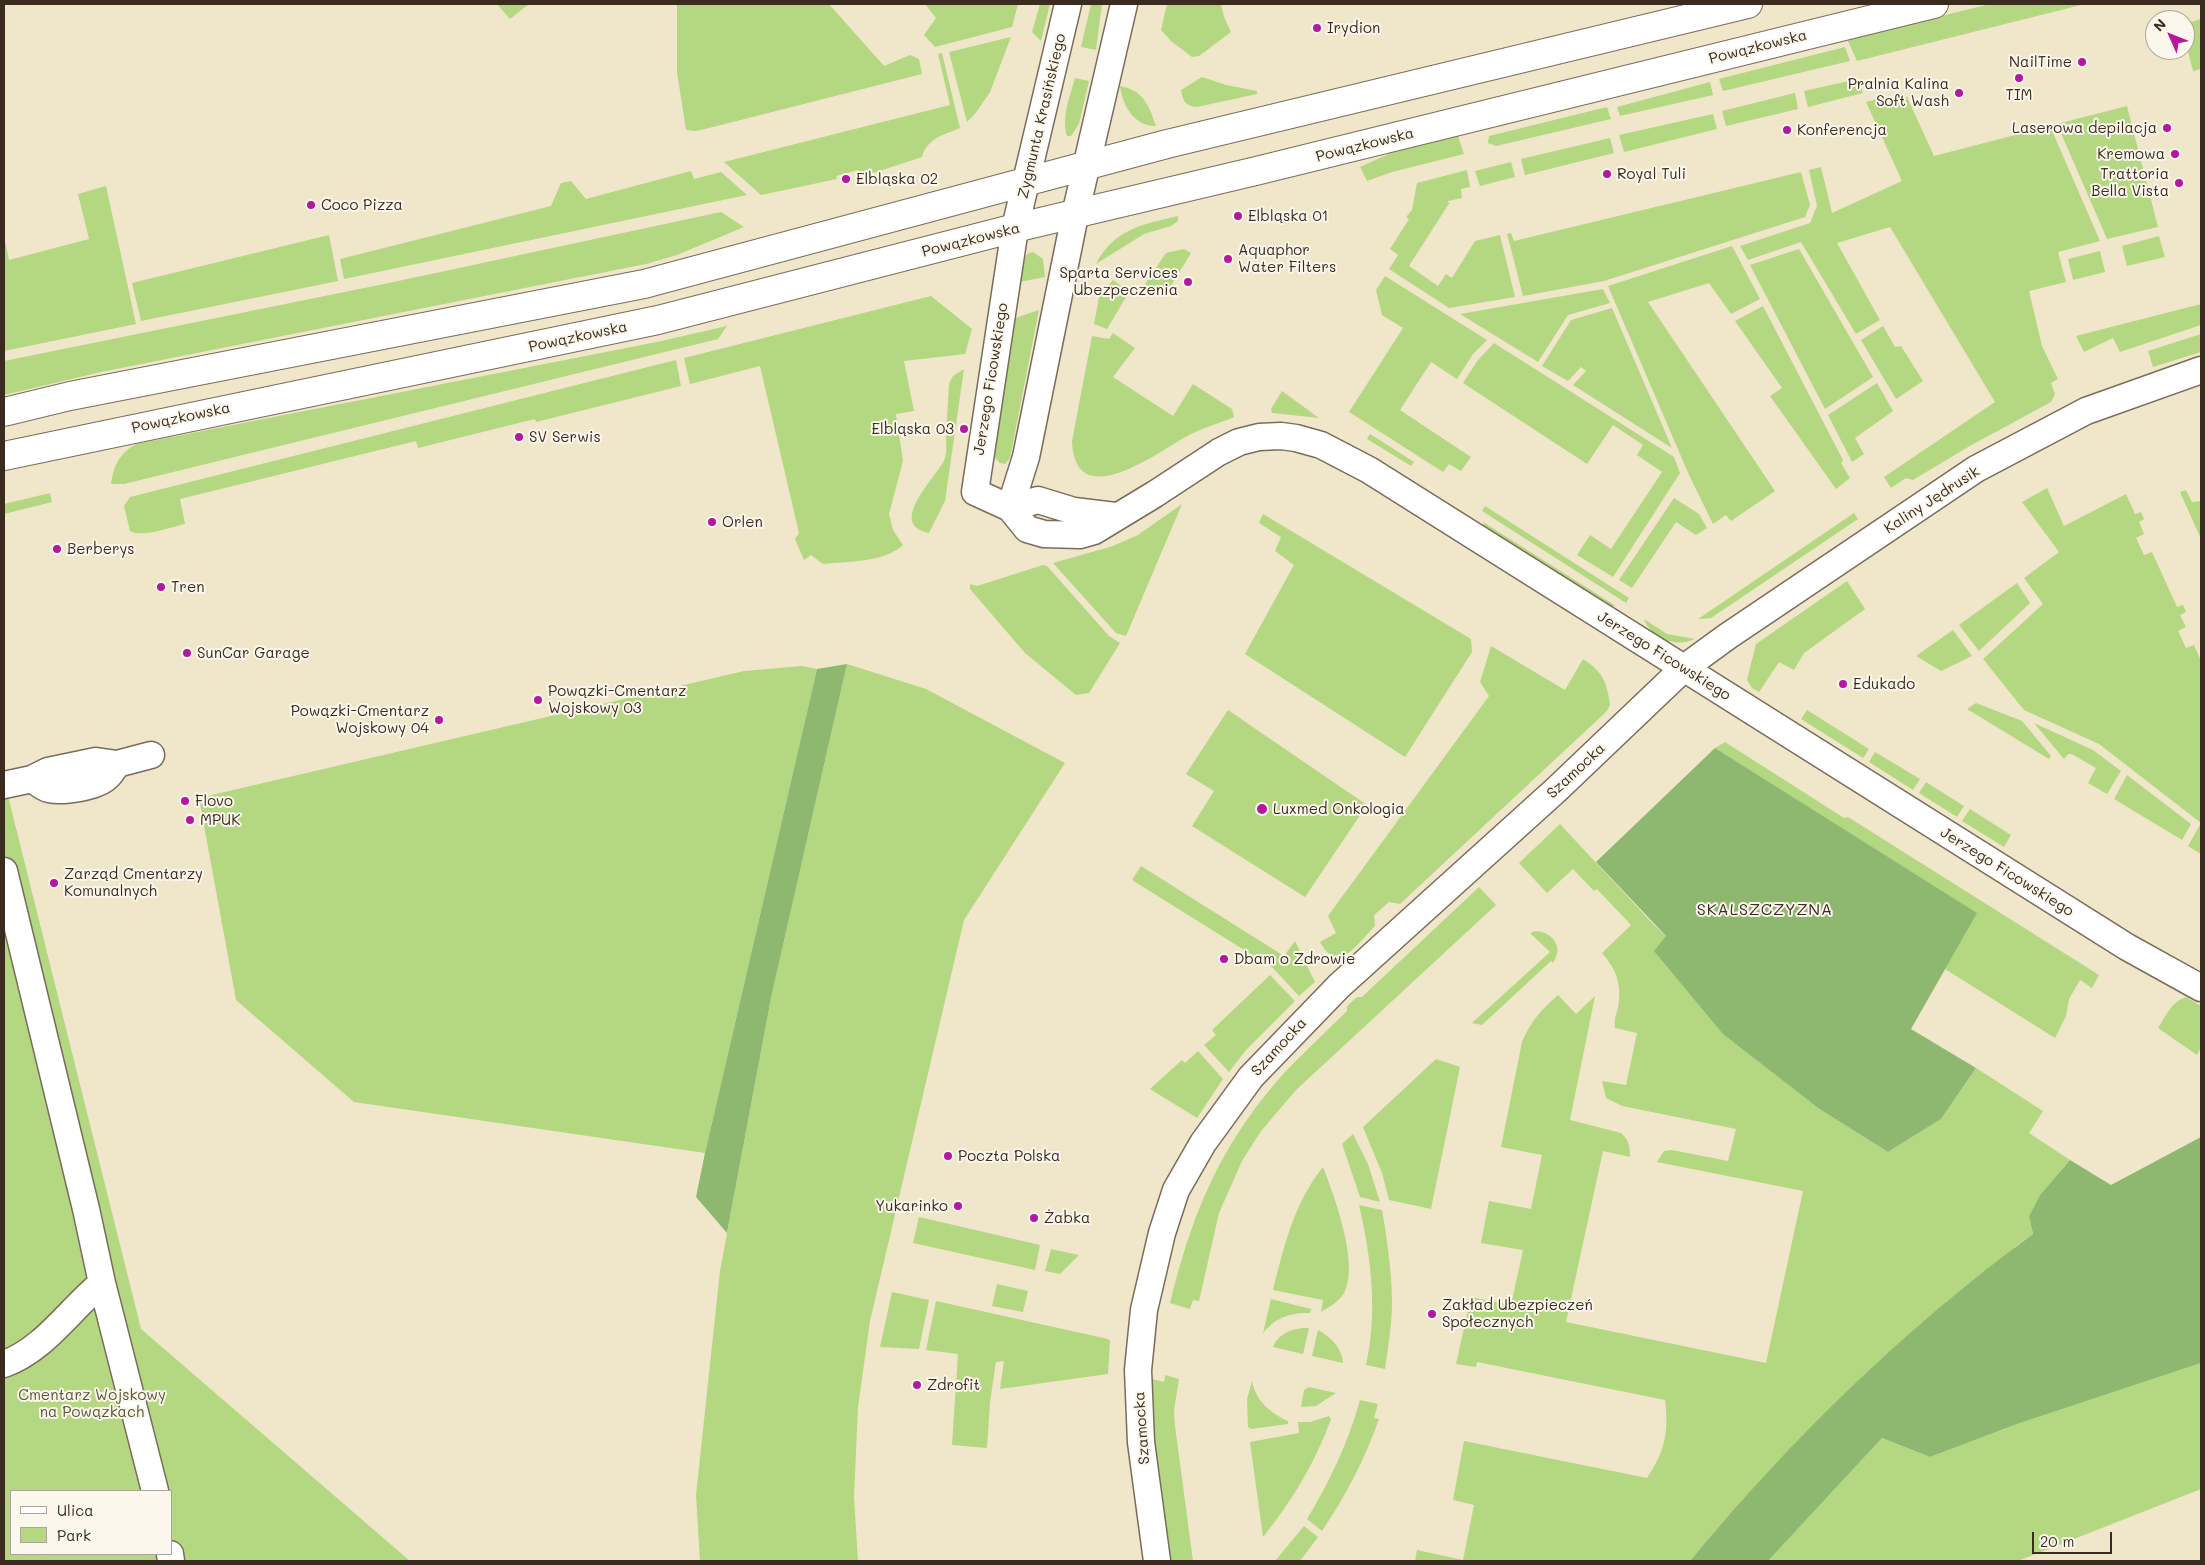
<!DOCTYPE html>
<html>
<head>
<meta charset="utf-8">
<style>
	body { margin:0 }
	#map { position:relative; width:2205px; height:1565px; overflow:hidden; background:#f0e6ca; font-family:Mali,sans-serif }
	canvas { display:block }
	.frame { position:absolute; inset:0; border:5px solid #3b2a1e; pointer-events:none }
	.legend { position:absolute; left:10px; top:1490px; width:162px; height:65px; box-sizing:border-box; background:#fbf7ec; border:1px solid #aea59a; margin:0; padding:6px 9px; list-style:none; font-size:15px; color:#3b2a1e }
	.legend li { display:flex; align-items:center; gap:10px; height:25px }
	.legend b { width:25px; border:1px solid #aea59a }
	.north { position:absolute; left:2145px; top:10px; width:50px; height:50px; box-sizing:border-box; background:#fbf7ec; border:1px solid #aea59a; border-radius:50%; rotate:314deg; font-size:14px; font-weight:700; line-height:20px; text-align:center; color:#3b2a1e }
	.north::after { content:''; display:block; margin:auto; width:18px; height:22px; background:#b5179e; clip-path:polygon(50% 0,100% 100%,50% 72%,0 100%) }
	.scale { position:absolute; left:2032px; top:1532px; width:80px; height:22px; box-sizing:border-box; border:2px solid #3b2a1e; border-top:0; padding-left:6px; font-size:15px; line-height:18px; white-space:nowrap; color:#3b2a1e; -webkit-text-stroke:4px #fbf7ec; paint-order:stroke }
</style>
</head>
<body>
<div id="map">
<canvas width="2205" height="1565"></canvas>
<div class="frame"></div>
<ul class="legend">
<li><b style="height:6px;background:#fff"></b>Ulica</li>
<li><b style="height:14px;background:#b3d881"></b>Park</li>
</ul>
<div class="north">N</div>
<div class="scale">20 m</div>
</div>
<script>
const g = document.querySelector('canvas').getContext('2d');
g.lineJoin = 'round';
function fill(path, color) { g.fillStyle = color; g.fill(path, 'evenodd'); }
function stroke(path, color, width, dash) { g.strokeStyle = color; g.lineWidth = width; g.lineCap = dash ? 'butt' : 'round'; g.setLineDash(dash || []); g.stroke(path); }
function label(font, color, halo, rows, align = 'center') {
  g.font = font + ' Mali,sans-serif'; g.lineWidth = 4; g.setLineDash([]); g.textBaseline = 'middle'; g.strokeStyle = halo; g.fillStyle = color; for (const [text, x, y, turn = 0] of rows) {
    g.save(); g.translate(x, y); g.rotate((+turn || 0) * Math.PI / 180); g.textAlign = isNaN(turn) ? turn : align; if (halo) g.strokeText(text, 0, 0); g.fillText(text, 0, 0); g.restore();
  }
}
fill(new Path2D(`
	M 497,4 L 529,4 L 510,19 Z
	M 677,4 L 829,4 L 884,66 L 910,55 L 919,59 L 922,74 L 713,127 L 696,131 L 686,130 L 677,72 Z
	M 925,4 L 1018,4 L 1012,27 L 935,47 L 924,35 L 936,18 Z
	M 1040,4 L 1050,4 L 1041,41 L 1032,32 Z
	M 1091,4 L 1102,4 L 1096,50 L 1081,47 Z
	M 1167,4 L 1221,4 L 1224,17 L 1231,32 L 1199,56 L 1192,57 L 1171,41 L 1161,30 Z
	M 1990,4 L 2085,4 L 1857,61 L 1847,39 Z
	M 2201,19 L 2201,69 L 2193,71 L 2185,39 L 2185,24 Z
	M 1011,37 L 990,92 L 975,114 L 967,122 L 949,52 Z
	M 1845,47 L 1850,61 L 1723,91 L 1719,79 Z
	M 942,53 L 960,128 C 944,135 927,138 922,157 L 861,177 L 858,170 L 836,176 L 837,179 L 761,195 L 724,162 L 950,105 L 938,54 Z
	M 1202,77 L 1226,85 L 1257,91 L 1257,94 L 1197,107 C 1185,106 1183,101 1181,90 Z
	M 1075,78 L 1089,81 L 1079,124 L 1071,136 L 1067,136 C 1061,117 1070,97 1075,78 Z
	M 1858,79 L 1863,93 L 1808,107 L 1804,91 Z
	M 1710,82 L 1713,95 L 1620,116 L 1617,107 Z
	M 1120,86 C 1143,90 1149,105 1156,126 C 1134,127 1122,104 1120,86 Z
	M 1795,93 L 1798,109 L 1726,126 L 1722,111 Z
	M 1907,97 L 1934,156 L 2050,126 L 2100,241 L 2058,252 L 2066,282 L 2029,291 L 2042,346 L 2058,379 L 2051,383 L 2055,394 L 2051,402 L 1968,447 L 1913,480 L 1906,478 L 1891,488 L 1884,477 L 1995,402 L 1890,227 L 1837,243 L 1880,320 L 1856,334 L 1801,242 L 1748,260 L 1740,246 L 1810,223 L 1817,206 L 1809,170 L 1821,167 L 1832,213 L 1902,181 L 1866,102 L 1882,98 L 1885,104 Z
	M 2127,106 L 2158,227 L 2107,239 L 2057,124 Z
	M 1607,107 L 1611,119 L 1496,146 L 1488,143 L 1489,136 Z
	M 1713,114 L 1717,129 L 1624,152 L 1619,135 Z
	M 1458,136 L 1464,154 L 1392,172 L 1367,181 L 1360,167 L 1393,152 Z
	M 1610,138 L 1614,153 L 1525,175 L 1521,159 Z
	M 1511,162 L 1515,177 L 1480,186 L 1475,171 Z
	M 1467,170 L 1470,187 L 1461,189 L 1462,198 L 1448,201 L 1448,203 L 1450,202 L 1409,266 L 1438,286 L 1446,274 L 1452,278 L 1475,241 L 1500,235 L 1515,297 L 1449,308 L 1389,269 L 1398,255 L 1390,249 L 1409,219 L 1406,217 L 1412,210 L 1417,183 Z
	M 691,171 L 694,179 L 721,172 L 747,195 L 344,279 L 340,259 L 551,206 L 561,183 L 571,181 L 586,199 Z
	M 1801,172 L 1810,205 L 1805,217 L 1604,281 L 1523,296 L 1507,234 L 1511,233 L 1514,241 Z
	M 106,186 L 136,324 L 4,351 L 4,236 L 9,260 L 89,239 L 78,194 Z
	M 721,212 L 744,227 L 677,255 L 646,264 L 101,372 L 4,395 L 4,361 L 384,284 Z
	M 1178,216 L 1178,221 L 1171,226 L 1144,234 L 1096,264 C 1114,229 1143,224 1178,216 Z
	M 329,235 L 338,281 L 141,321 L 132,283 Z
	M 2159,236 L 2165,257 L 2127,266 L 2122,246 Z
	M 1732,246 L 1760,299 L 1731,314 L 1709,283 L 1648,302 L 1775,491 L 1731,521 L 1726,515 L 1713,524 L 1689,475 L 1608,286 Z
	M 1184,249 L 1191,253 L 1164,297 L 1145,284 L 1166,253 Z
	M 1799,249 L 1873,377 L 1825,409 L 1750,265 Z
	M 2100,251 L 2105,272 L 2073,280 L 2068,259 Z
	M 1033,252 L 1043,259 L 1045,277 L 1019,282 L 1022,259 L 1029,253 Z
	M 1385,276 L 1487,340 L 1473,354 L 1457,379 L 1431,362 L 1400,410 L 1471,457 L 1461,471 L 1449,464 L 1443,472 L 1349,412 L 1403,328 L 1382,315 L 1376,290 Z
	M 1113,280 L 1129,292 L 1107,329 L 1094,324 L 1099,297 Z
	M 1603,289 L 1610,303 L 1568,315 L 1538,362 L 1460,314 Z
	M 931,296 L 972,329 L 965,354 L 904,361 L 914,411 L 896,414 L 903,461 L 889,514 L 893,530 L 903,545 C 883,563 849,561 823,564 L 811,555 L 804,560 L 795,539 L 799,533 L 760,366 L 690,384 L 684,358 Z
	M 2201,304 L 2201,325 L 2120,352 L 2113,338 L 2084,352 L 2076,336 Z
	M 1763,306 L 1843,460 L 1841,463 L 1850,478 L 1836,489 L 1770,396 L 1782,388 L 1735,321 Z
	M 1612,308 L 1672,448 L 1573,385 L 1586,371 L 1581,367 L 1568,381 L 1542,366 L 1571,320 Z
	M 1039,310 L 1010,458 L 1005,464 L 1000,463 L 994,457 L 1012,319 Z
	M 727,326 L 718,339 L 124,484 L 111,484 C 114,465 119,454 136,444 L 657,342 Z
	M 1883,326 L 1895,347 L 1901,346 L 1923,381 L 1896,399 L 1861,340 Z
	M 1113,333 L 1135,348 L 1113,377 L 1173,416 L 1193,384 L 1232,409 L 1234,417 C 1220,423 1205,427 1191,434 C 1160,450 1075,517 1072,441 L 1092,336 L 1109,339 Z
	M 2201,334 L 2201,352 L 2153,367 L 2148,351 Z
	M 1494,343 L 1674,457 L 1680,473 L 1613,577 L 1577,555 L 1590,535 L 1611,549 L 1662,472 L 1637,455 L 1643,445 L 1613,425 L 1587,464 L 1463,383 L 1478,360 Z
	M 676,360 L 681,386 L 536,422 L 535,419 L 418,448 L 416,441 L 180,499 L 185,524 C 171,527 142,538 130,531 L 124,506 L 130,497 Z
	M 964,369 L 945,501 L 929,533 C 884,524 941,473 945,458 C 947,451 946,442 946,435 C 947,418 948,401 949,384 L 953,376 Z
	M 1877,383 L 1893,411 L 1855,438 L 1864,454 L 1852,462 L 1828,415 Z
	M 1282,391 L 1319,418 L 1272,413 L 1271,409 Z
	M 1370,434 L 1414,462 L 1411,466 L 1367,439 Z
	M 2047,488 L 2064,526 L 2126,494 L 2135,514 L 2141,512 L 2144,519 L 2139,522 L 2144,534 L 2136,538 L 2144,555 L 2152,552 L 2177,607 L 2183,605 L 2186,612 L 2180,615 L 2186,627 L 2178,631 L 2186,648 L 2194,645 L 2201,661 L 2201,823 L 2099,744 L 2024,710 L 1983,659 L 2043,604 L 2024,578 L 2059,552 L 2022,502 Z
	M 2186,490 L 2192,502 L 2201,501 L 2201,539 L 2180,492 Z
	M 50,493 L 52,502 L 4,514 L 4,504 Z
	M 1674,498 L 1699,514 L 1707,528 L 1696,535 L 1676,522 L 1632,588 L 1619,580 Z
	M 1182,504 L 1126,636 L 1116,633 L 1053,563 L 1113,546 L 1138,535 Z
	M 1485,506 L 1629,598 L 1626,603 L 1482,511 Z
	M 1854,513 L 1858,519 L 1711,618 L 1698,619 Z
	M 1263,514 L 1471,639 L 1472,652 L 1405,757 L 1245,654 L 1294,565 L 1275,551 L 1281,537 L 1259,523 Z
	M 1483,522 L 1616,606 L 1611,606 L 1484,526 Z
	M 1043,565 L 1047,566 L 1109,636 L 1120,643 L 1089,693 L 1076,695 L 1025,653 L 970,589 L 970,584 L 977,586 Z
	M 1847,581 L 1865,609 L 1804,653 L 1794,670 L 1779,662 L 1759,692 L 1752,688 L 1747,680 L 1756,644 Z
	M 2017,583 L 2030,603 L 1979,651 L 1959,625 Z
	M 1644,619 L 1667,634 L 1695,639 C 1676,648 1651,639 1644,619 Z
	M 1953,630 L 1972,656 L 1941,671 L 1916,656 Z
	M 1491,646 L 1565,690 L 1583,659 C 1603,672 1607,682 1610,705 L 1607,711 L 1400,904 L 1389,902 L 1374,915 L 1375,926 C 1358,943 1338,976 1320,942 L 1336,933 L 1328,916 L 1489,696 L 1480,682 Z
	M 847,664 L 926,689 L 1065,763 L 964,920 L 870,1321 L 858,1407 L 854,1497 L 858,1561 L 700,1561 L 696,1495 L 720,1271 L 771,998 Z
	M 802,666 L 817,669 L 705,1153 L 354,1102 L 236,1000 L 199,798 L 744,671 Z
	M 1976,703 L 2022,721 L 2051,756 L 2049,759 L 1967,709 Z
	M 1228,710 L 1367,805 L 1305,897 L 1192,826 L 1214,791 L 1186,774 Z
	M 1807,710 L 1869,749 L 1863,758 L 1801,719 Z
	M 2034,723 L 2093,750 L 2121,771 L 2107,794 L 2088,783 L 2096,768 L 2072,754 L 2068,754 L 2064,759 Z
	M 1725,742 L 1844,818 L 1848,817 L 2099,975 L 2092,988 L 2080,980 L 2069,999 L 2066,1016 L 2055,1038 L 1945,969 L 1976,913 L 1715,748 Z
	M 1875,752 L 1920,779 L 1913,790 L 1869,762 Z
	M 2127,775 L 2191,824 L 2182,840 L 2114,799 Z
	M 4,780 L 141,1329 L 410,1561 L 4,1561 ZM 11,1491 L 171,1491 L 171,1554 L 11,1554 Z
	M 1926,782 L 1964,806 L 1957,817 L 1919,793 Z
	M 1970,809 L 2011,835 L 2004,847 L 1962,821 Z
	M 2201,823 L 2201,854 L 2188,846 Z
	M 1560,824 L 1654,925 L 1666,936 L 1821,1110 L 1888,1152 L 1941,1119 L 1976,1068 L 2043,1111 L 2029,1133 L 2070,1160 L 2040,1195 L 2029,1216 L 2033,1234 L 2016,1246 L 1721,1524 L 1690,1561 L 1415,1561 L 1417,1550 L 1463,1560 L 1474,1505 L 1453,1500 L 1464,1441 L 1647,1478 C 1665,1451 1669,1432 1665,1400 L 1477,1362 L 1476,1367 L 1456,1364 L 1471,1297 L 1511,1305 L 1523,1250 L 1481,1243 L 1489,1201 L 1531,1209 L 1542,1155 L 1501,1147 L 1522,1042 C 1530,1022 1542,1009 1558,995 L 1576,1014 L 1595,996 L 1570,1120 L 1621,1133 C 1629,1140 1630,1146 1630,1157 L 1603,1151 L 1566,1322 L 1766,1363 L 1803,1191 L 1657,1162 L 1664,1151 L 1672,1150 L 1728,1161 L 1736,1129 L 1622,1106 L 1606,1098 L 1602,1081 L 1626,1085 L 1637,1033 L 1615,1028 C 1614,1021 1616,1014 1618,1008 C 1622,985 1617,970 1602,953 L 1631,925 L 1597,889 L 1594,891 L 1573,869 L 1547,893 L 1519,863 Z
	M 1141,866 L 1284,956 L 1295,941 L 1315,982 L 1299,996 L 1273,968 L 1132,880 Z
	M 1479,887 L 1496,905 L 1296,1090 L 1261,1131 L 1242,1161 L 1219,1213 L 1199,1301 L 1193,1300 L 1190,1309 L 1170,1303 C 1190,1222 1214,1159 1267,1093 C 1291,1063 1320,1038 1347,1011 L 1347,1006 L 1357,997 L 1362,997 Z
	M 1535,931 C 1553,932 1564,947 1553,963 L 1551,961 L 1482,1025 L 1472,1023 L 1550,952 L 1530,933 Z
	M 1270,975 L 1295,1001 L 1246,1050 L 1229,1072 L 1204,1045 L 1216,1035 L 1212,1030 Z
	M 2186,997 L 2201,1006 L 2201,1048 L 2197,1055 L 2158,1028 C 2166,1016 2171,1002 2186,997 Z
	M 1198,1051 L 1223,1079 L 1197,1118 L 1150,1089 L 1182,1060 L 1185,1063 Z
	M 1436,1059 L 1460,1067 L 1431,1209 L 1389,1200 L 1382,1173 L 1363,1127 Z
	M 1353,1134 L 1368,1164 L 1380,1202 L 1360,1197 L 1342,1144 Z
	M 1323,1167 C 1334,1195 1360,1265 1344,1293 C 1339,1302 1329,1307 1321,1312 L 1323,1300 L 1273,1290 C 1284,1246 1294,1203 1323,1167 Z
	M 1359,1205 L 1382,1210 C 1387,1239 1392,1273 1392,1303 C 1392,1325 1388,1347 1385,1369 L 1366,1365 C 1378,1313 1371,1256 1359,1205 Z
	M 919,1217 L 1040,1245 L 1035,1270 L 913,1243 Z
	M 1051,1249 L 1079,1255 L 1060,1274 L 1045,1271 Z
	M 997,1284 L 1028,1291 L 1023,1312 L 992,1306 Z
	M 892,1292 L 929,1300 L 919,1349 L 880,1347 Z
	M 1271,1299 L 1311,1309 L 1310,1313 C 1290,1312 1275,1318 1263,1333 Z
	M 936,1301 L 1108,1339 L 1110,1341 L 1108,1374 L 1000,1389 L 1004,1361 L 996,1362 L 990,1402 L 987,1448 L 952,1445 L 958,1354 L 926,1350 Z
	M 1309,1328 L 1303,1354 L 1273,1347 C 1278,1333 1295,1327 1309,1328 Z
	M 1318,1330 C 1331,1337 1342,1348 1343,1363 L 1312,1356 Z
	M 2201,1363 L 2201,1489 L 2018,1561 L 1768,1561 L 1882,1438 L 1930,1457 L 2017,1424 Z
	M 1165,1375 L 1179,1379 L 1174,1410 L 1175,1426 L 1193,1561 L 1169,1561 C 1162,1501 1150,1440 1152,1379 L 1164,1382 Z
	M 1252,1381 C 1256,1401 1270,1413 1288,1421 L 1288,1424 L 1251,1429 L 1248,1427 L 1247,1399 Z
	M 1309,1387 L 1336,1393 L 1316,1406 L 1301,1407 L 1304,1390 Z
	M 1360,1400 L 1378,1404 L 1374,1418 L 1379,1419 C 1365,1459 1346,1495 1322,1531 L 1307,1519 C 1330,1481 1348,1443 1360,1400 Z
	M 1329,1416 L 1331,1419 C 1315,1463 1292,1501 1263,1537 L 1250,1442 L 1299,1433 L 1298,1422 L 1310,1422 Z
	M 1304,1526 L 1318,1537 L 1300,1561 L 1275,1561 Z`), '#b3d881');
fill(new Path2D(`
	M 847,664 L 771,998 L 727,1233 L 696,1197 L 705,1153 L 817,669 Z
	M 1715,748 L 1977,913 L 1911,1029 L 1976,1068 L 1941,1119 L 1888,1152 L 1821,1110 L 1723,1034 L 1654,951 L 1666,936 L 1596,862 Z
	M 2201,1137 L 2201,1363 L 2017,1424 L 1930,1457 L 1882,1438 L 1768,1561 L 1690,1561 C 1791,1439 1905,1328 2033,1234 L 2029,1216 L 2040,1195 L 2070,1160 L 2111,1185 Z`), '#8eb86f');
const minor = new Path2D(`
	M 1068,4 L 1015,228 L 975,492 L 1010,508 L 1027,529 L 1044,534 L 1080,535 L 1094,531 L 1155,494 L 1219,452 L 1239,442 L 1259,437 L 1281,436 L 1296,438 L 1321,445 L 1369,470 L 2127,947 L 2201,988
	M 1010,508 L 1026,457 L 1075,215 L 1124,4
	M 1010,508 L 1038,500 L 1074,511 L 1115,516
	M 32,779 C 37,782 43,788 49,789 C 63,792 97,787 107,777 C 111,774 114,768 117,764
	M 4,785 L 32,779 L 48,771 L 96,761 L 117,764 L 151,755
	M 4,871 L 86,1209 L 102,1283 L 155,1491
	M 4,1364 C 45,1349 69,1310 102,1283
	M 170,1554 L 171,1561
	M 1157,1561 L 1141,1442 L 1138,1370 L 1144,1310 L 1162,1233 L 1176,1190 L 1203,1143 L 1251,1077 L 1339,986 L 1556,790 L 1684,668 L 1728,636 L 1976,469 L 2086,411 L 2201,370`);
const major = new Path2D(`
	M 4,412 L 70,396 L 644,284 L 1167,144 L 1748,4
	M 4,456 L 658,320 L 1015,228 L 1256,171 L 1934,4`);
stroke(minor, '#7a6c5a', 29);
stroke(major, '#7a6c5a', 30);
stroke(minor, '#fff', 26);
stroke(major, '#fff', 28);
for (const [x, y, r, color] of [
	[1317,28,5,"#b5179e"],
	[2082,62,5,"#b5179e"],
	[2019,78,5,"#b5179e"],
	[1959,93,5,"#b5179e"],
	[2167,128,5,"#b5179e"],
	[1787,130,5,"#b5179e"],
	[2175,154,5,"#b5179e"],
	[1607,174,5,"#b5179e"],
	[846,179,5,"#b5179e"],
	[2179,183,5,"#b5179e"],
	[311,205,5,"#b5179e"],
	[1238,216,5,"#b5179e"],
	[1228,259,5,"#b5179e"],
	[1188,282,5,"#b5179e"],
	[964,429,5,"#b5179e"],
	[519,437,5,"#b5179e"],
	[712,522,5,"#b5179e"],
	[57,549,5,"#b5179e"],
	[161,587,5,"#b5179e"],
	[187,653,5,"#b5179e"],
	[1843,684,5,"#b5179e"],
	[538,700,5,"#b5179e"],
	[439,720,5,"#b5179e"],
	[185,801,5,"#b5179e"],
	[1262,809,6,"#b5179e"],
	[190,820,5,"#b5179e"],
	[54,883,5,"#b5179e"],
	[1224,959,5,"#b5179e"],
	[948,1156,5,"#b5179e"],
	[958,1206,5,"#b5179e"],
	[1034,1218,5,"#b5179e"],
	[1432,1314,5,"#b5179e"],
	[917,1385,5,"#b5179e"]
]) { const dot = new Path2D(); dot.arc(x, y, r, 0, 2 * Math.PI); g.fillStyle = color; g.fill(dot); stroke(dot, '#fbf7ec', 2); }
label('15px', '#3b2a1e', '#fbf7ec', [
	["Irydion",1327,28],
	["NailTime",2072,62,"right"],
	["Pralnia Kalina",1949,84,"right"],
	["Soft Wash",1949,101,"right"],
	["TIM",2019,95,"center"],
	["Laserowa depilacja",2157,128,"right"],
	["Konferencja",1797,130],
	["Kremowa",2165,154,"right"],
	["Royal Tuli",1617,174],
	["Trattoria",2169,174,"right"],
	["Bella Vista",2169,191,"right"],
	["Elbląska 02",856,179],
	["Coco Pizza",321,205],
	["Elbląska 01",1248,216],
	["Aquaphor",1238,250],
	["Water Filters",1238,267],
	["Sparta Services",1178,273,"right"],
	["Ubezpeczenia",1178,290,"right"],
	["Elbląska 03",954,429,"right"],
	["SV Serwis",529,437],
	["Orlen",722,522],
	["Berberys",67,549],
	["Tren",171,587],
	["SunCar Garage",197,653],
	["Edukado",1853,684],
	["Powązki-Cmentarz",548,691],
	["Wojskowy 03",548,708],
	["Powązki-Cmentarz",429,711,"right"],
	["Wojskowy 04",429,728,"right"],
	["Flovo",195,801],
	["Luxmed Onkologia",1273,809],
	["MPUK",200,820],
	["Zarząd Cmentarzy",64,874],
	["Komunalnych",64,891],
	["Dbam o Zdrowie",1234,959],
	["Poczta Polska",958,1156],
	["Yukarinko",948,1206,"right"],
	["Żabka",1044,1218],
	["Zakład Ubezpieczeń",1442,1305],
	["Społecznych",1442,1322],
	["Zdrofit",927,1385]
], 'left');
label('15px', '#3b2a1e', '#fbf7ec', [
	["Powązkowska",1758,47,-14],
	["Zygmunta Krasińskiego",1042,116,-77],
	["Powązkowska",1365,145,-14],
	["Powązkowska",971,240,-14],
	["Powązkowska",578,337,-12],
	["Jerzego Ficowskiego",991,379,-81],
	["Powązkowska",181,418,-12],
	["Kaliny Jędrusik",1932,500,-33],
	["Jerzego Ficowskiego",1664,656,32],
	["Szamocka",1576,771,-43],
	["Jerzego Ficowskiego",2007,872,32],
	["Szamocka",1279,1047,-47],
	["Szamocka",1142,1428,-94]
]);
label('15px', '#595637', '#fbf7ec', [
	["Cmentarz Wojskowy",92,1395],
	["na Powązkach",92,1412]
]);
g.letterSpacing = '1px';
label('16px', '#3b2a1e', '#fbf7ec', [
	["SKALSZCZYZNA",1765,910]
]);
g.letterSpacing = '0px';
</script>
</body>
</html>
